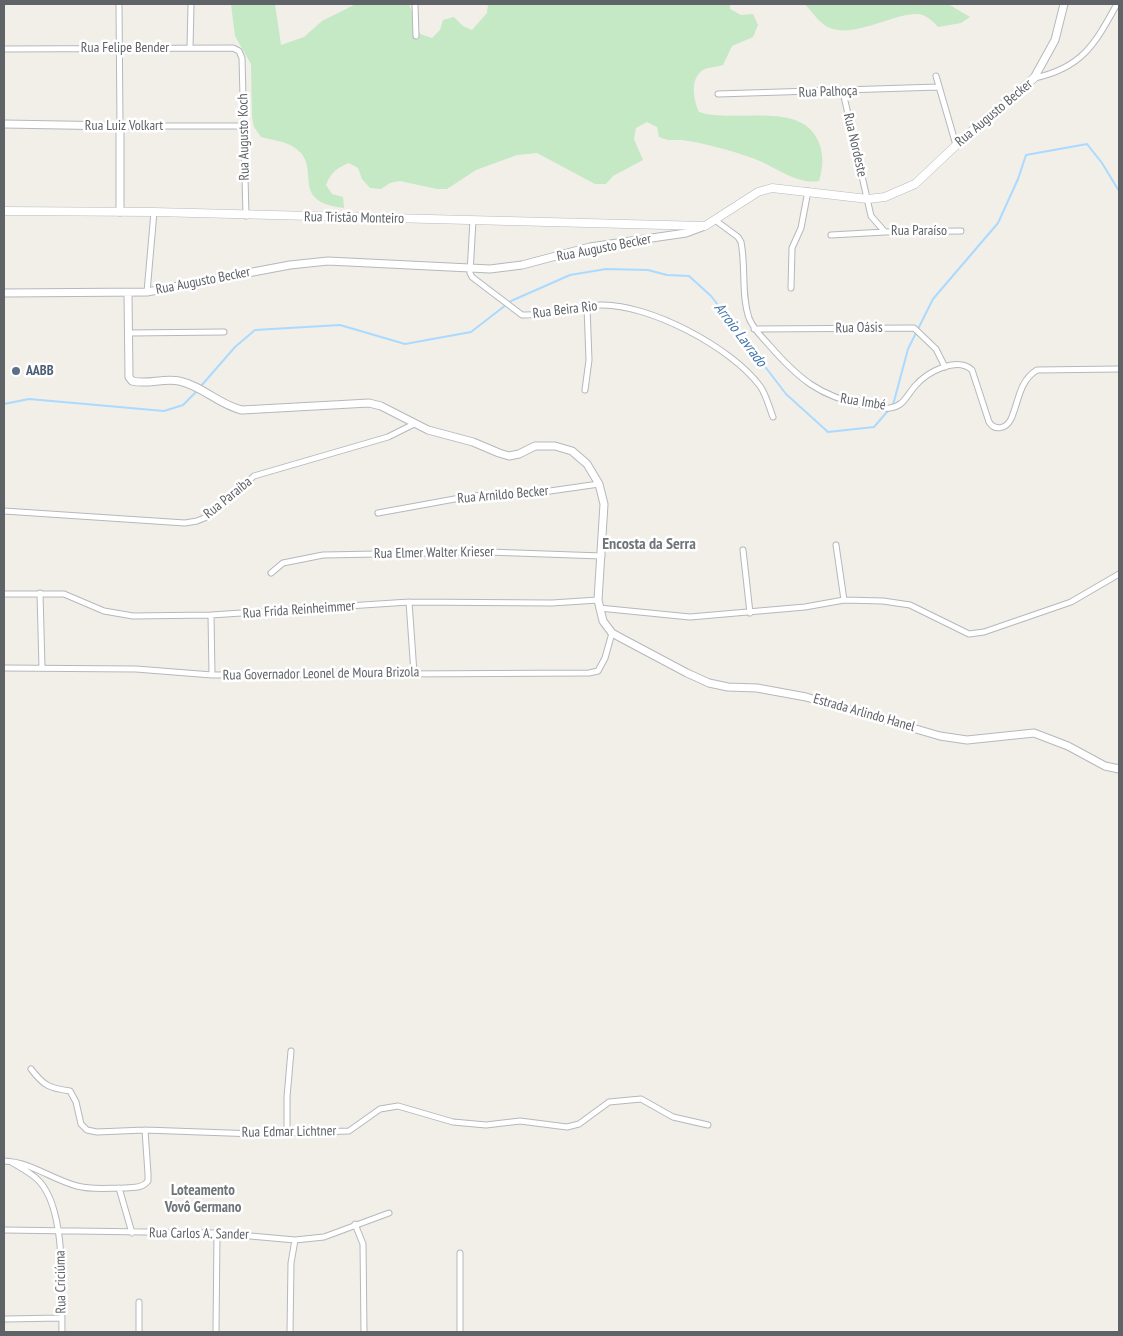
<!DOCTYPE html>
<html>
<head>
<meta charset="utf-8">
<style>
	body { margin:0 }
	#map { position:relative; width:1123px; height:1336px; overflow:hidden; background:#f1efe8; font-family:"PT Sans Narrow",sans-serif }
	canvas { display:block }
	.frame { position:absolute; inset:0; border:5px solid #5f6368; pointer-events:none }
</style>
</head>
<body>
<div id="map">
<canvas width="1123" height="1336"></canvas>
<div class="frame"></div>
</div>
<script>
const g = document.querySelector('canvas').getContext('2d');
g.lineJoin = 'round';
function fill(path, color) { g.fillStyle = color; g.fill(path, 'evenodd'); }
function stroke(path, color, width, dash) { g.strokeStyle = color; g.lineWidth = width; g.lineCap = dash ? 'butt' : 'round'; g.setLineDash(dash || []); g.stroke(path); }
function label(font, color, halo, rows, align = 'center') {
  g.font = font + ' "PT Sans Narrow",sans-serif'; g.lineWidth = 5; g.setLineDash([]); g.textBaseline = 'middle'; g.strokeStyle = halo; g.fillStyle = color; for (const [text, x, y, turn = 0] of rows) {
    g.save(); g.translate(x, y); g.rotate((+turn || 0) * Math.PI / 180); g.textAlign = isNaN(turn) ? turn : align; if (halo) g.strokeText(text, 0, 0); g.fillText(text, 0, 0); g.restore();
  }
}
fill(new Path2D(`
	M 231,4 L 275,4 L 281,45 L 304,37 L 322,21 L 356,4 L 409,4 L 420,34 L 432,38 L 440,30 L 443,20 L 454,17 L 463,26 L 472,30 L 487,13 L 488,4 L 730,4 L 730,9 L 741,15 L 753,14 L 758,25 L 753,37 L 732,46 L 723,65 C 717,67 708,67 703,70 C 689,79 694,101 699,112 C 734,124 803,99 819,143 C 824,156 823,168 819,181 C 797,185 776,167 755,159 C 733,151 705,143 681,140 C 672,140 667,141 659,137 L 657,127 L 647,122 L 636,128 L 634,139 L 643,160 L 613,176 L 606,184 L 595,184 L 537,153 L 517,155 L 476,170 L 447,189 L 437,189 L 400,181 L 390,183 L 381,189 L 370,188 L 362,179 L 358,168 L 349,163 C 337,168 331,172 326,185 L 332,194 L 343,197 L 344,208 C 292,202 318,174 301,153 C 290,141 275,141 261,137 L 254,127 L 252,117 L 251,64 L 235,36 Z
	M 805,4 L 948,4 L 970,17 L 961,23 L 938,27 C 934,22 929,18 923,15 C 902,8 857,39 830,28 C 820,24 812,12 805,4 Z`), '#c5e8c5');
stroke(new Path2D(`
	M 201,386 L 235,347 L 255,330 L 340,325 L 405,344 L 471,332 L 511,301 L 570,275 L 606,269 L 648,270 L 667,275 L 689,276 L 711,296 L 786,394 L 828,432 L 874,427 L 893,405 L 908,349 L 933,299 L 998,223 L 1018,179 L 1026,155 L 1087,144 L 1102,163 L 1119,191
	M 4,404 L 29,399 L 164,411 L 183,405 L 198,390`), '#aadaff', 2);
const minor = new Path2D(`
	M 119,4 L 120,126 L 245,126
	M 415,4 L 416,36
	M 190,48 L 191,4
	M 4,49 L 233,48 L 239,51 L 242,58 L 246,216
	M 936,76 L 956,145
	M 1034,78 C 1082,68 1095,44 1117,4
	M 843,92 L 871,216 L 885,232 L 961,231
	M 718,94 L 938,87
	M 473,220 L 470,273 L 472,277 L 522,315 C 549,316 575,306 601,305 C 649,304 731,347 760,386 C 766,394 769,407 773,417
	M 715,220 L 738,237 L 741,242 C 746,267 741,294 749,318 C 753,329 762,337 770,346 C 798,378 820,397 864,405 C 872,406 882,409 890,408 C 904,406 907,395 915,386 C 927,372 957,356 972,370 L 989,422 C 995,431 1006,429 1011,419 C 1019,401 1019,381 1037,370 L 1119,369
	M 831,235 L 885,232
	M 791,288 L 792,248 L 801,228 L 808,191
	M 147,292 L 154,212
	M 754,329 L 914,328 L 936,349 L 945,367
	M 129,333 L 224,332
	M 585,390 L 589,360 L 587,307
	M 4,511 L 185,523 L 197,521 L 209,516 L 254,476 L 388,437 L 414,424
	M 378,513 L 471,496 L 543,492 L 599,484
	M 836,545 L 844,600
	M 743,550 L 750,613
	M 271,573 L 283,563 L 323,555 L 488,552 L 602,556
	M 40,593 L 42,668
	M 4,594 L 64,594 L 104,611 L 133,616 L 211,615 L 409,602 L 552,603 L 598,600
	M 409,602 L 414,673
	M 599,608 L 690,617 L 805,607 L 844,600 L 883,601 L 910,605 L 969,634 L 984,632 L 1071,602 L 1119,574
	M 211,615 L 212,675
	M 4,668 L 136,669 L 212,675 L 589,673 L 598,671 L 605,658 L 612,633
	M 31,1069 C 44,1086 49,1088 70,1091 L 76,1102 L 81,1124 L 87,1130 L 97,1132 L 145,1130 L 256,1134 L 349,1131 L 380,1109 L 398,1106 L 453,1122 L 486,1125 L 520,1121 L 567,1127 L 579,1124 L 609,1102 L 641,1099 L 673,1117 L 708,1125
	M 287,1133 L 287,1097 L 291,1051
	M 4,1161 C 31,1162 51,1179 77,1186 C 92,1190 107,1188 123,1188 C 132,1187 142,1189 148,1181 L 148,1174 L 145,1130
	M 11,1162 C 21,1168 32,1173 40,1182 C 67,1213 61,1292 62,1332
	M 119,1188 L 132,1233
	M 355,1224 L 363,1244 L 364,1332
	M 4,1230 L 217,1233 L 295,1240 L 324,1237 L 389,1213
	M 460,1253 L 460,1332
	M 139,1302 L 139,1332
	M 6,1319 L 62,1318
	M 216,1332 L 217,1233
	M 290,1332 L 291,1263 L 295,1240`);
const tertiary = new Path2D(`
	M 1034,78 L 1055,40 L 1064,4
	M 4,124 L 120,126 L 120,212
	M 4,293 L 147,292 L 290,265 L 328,261 L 490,269 L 522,265 L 590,247 L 686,233 L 702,227
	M 128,293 L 129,377 L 132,381 C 147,385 163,378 179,381 C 203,386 219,405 242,410 L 369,403 L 381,406 L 428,430 L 473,442 L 499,453 L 509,456 L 519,454 L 535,446 L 555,446 L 572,451 L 587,464 L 599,484 L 604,504 L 598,600 L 603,621 L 612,633 L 623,639 L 687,673 L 709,683 L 728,687 L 757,688 L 806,697 L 940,736 L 967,740 L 1034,733 L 1068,746 L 1105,766 L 1119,769`);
const secondary = new Path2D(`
	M 4,211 L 154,212 L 705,226 L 758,192 L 772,188 L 868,199 L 885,197 L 915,184 L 966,136 L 1034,78`);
stroke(minor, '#b5b8bc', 7);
stroke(tertiary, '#b5b8bc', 9);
stroke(secondary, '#b6babf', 9);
stroke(minor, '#fff', 5);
stroke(tertiary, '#fff', 7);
stroke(secondary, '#fff', 8);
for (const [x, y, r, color] of [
	[16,371,5,"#5c6f8a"]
]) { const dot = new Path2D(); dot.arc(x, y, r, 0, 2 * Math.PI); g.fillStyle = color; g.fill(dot); stroke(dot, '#fff', 2); }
label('14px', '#5f6368', '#fff', [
	["Rua Felipe Bender",125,48],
	["Rua Palhoça",828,92,-2],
	["Rua Augusto Becker",994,113,-40],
	["Rua Luiz Volkart",124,126],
	["Rua Augusto Koch",244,137,-91],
	["Rua Nordeste",855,145,77],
	["Rua Tristão Monteiro",354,218,1],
	["Rua Paraíso",919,231],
	["Rua Augusto Becker",604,248,-11],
	["Rua Augusto Becker",203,281,-11],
	["Rua Beira Rio",565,310,-7],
	["Rua Oásis",859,328,-1],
	["Rua Imbé",863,402,9],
	["Rua Arnildo Becker",503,495,-5],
	["Rua Paraíba",228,498,-39],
	["Rua Elmer Walter Krieser",434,553,-1],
	["Rua Frida Reinheimmer",299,610,-4],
	["Rua Governador Leonel de Moura Brizola",321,674,-1],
	["Estrada Arlindo Hanel",864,713,16],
	["Rua Edmar Lichtner",289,1132,-1],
	["Rua Carlos A. Sander",199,1234,1],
	["Rua Criciúma",61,1282,-91]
]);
label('bold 14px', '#4e5e75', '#fff', [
	["AABB",26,371]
], 'left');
label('italic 15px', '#4174aa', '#fff', [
	["Arroio Lavrado",740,335,53]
]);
label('bold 15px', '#70757a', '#fff', [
	["Loteamento",203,1191],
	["Vovô Germano",203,1208]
]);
label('bold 16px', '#70757a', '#fff', [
	["Encosta da Serra",649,544]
]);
</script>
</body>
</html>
